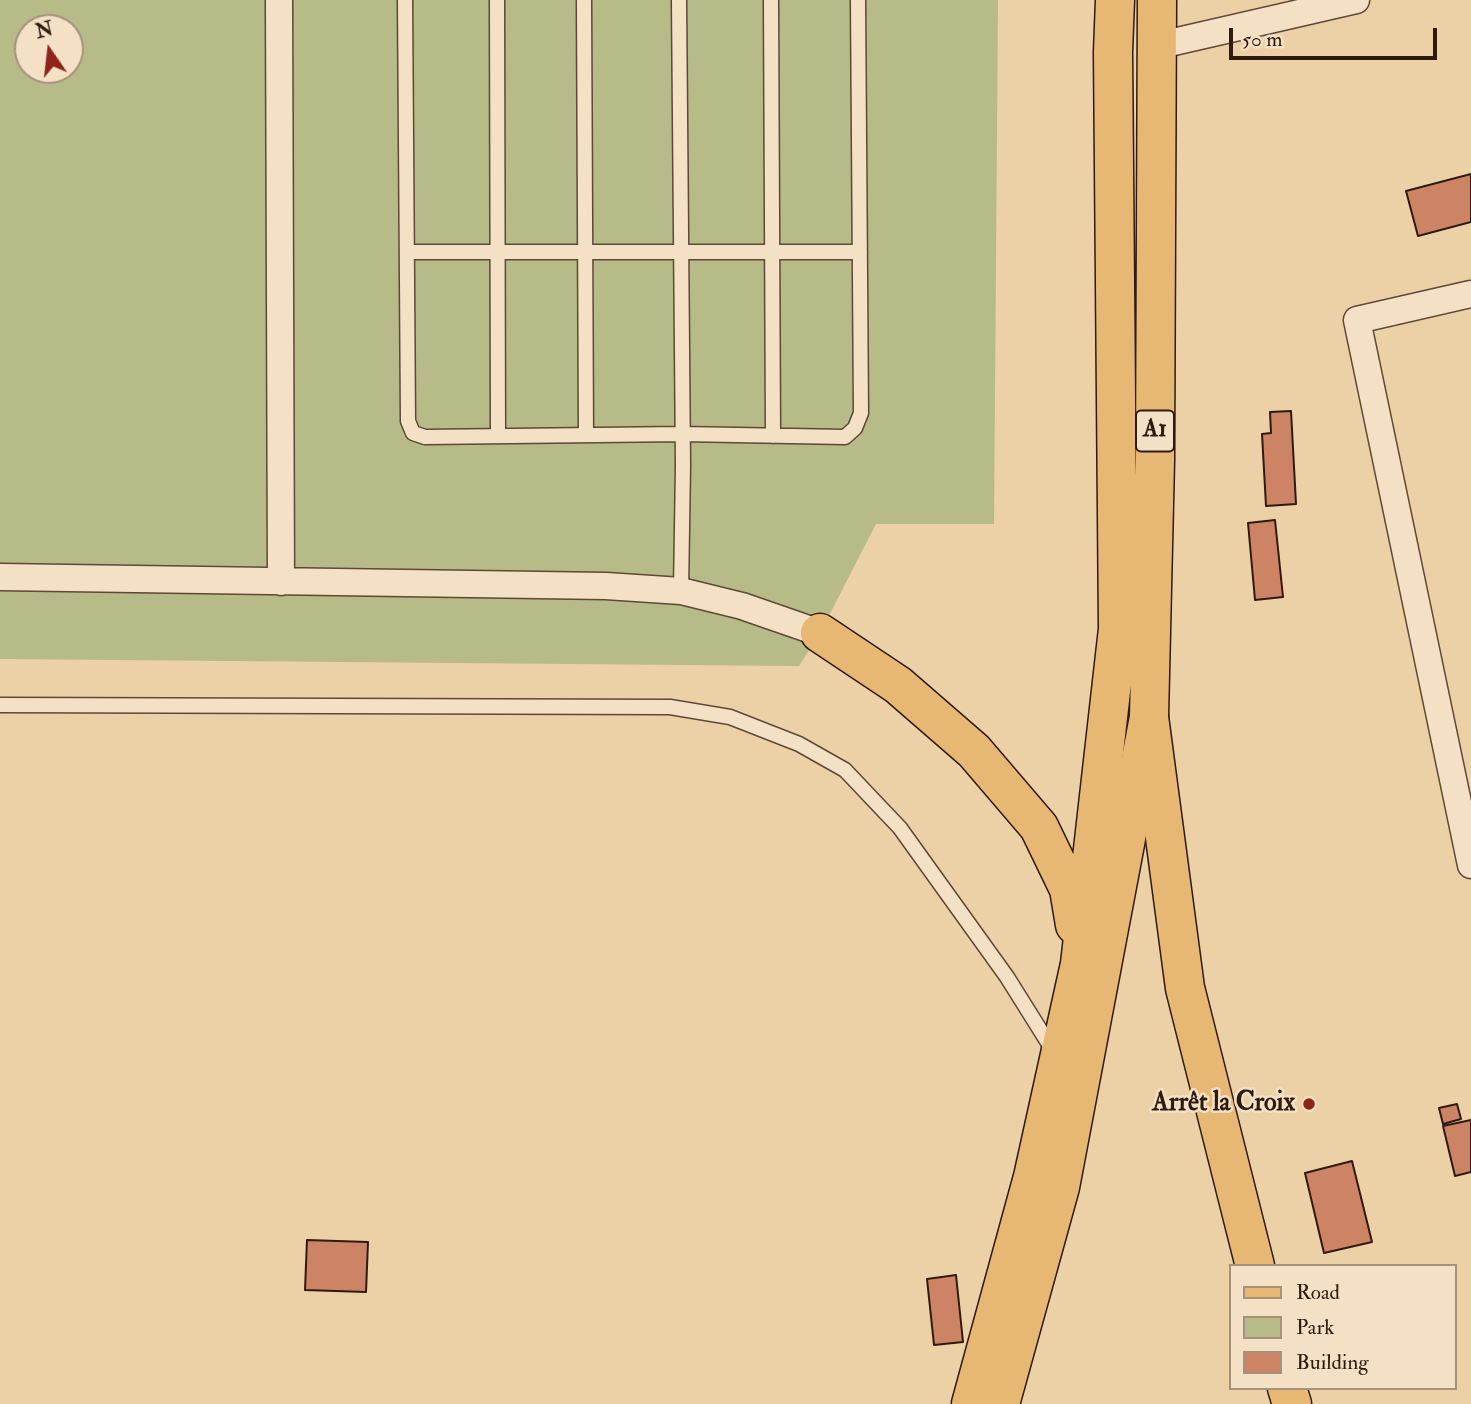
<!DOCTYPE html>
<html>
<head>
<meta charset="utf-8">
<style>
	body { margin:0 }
	#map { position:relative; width:1471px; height:1404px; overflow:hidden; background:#ecd0a6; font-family:"IM FELL Double Pica",serif }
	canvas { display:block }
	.legend { position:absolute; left:1229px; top:1264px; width:228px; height:126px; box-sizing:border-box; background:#f3e0c5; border:2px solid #a5917d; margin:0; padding:9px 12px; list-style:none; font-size:21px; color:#2f1a10 }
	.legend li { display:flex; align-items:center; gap:14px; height:35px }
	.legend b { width:35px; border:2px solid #a5917d }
	.north { position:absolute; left:14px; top:14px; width:70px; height:70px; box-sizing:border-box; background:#f3e0c5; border:2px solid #a5917d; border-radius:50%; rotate:346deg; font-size:19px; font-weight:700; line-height:28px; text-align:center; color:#2f1a10 }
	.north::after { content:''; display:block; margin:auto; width:24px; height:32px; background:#8f2418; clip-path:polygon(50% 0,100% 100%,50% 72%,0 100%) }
	.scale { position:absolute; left:1229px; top:28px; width:208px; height:32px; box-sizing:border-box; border:4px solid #2f1a10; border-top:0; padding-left:9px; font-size:21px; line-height:24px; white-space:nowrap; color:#2f1a10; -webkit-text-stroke:5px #f3e0c5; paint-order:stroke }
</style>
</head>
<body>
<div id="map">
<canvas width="1471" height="1404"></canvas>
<ul class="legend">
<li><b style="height:9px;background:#e6b873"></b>Road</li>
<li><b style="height:19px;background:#b7bb87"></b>Park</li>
<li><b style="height:19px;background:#cd8465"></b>Building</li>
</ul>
<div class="north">N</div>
<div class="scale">50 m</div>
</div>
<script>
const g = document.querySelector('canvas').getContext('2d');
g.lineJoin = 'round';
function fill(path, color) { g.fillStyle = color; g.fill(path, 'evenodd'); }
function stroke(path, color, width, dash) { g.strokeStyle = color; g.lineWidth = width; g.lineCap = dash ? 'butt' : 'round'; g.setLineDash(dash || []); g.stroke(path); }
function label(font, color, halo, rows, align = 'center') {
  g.font = font + ' "IM FELL Double Pica",serif'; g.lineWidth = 5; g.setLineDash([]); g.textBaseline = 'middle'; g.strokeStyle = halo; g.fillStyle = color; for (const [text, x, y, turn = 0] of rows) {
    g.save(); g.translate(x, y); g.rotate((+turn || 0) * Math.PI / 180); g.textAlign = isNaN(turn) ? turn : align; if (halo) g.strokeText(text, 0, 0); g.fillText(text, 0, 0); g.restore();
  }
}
fill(new Path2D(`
	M 0,0 L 998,0 L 994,524 L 876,524 L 820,633 L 799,666 L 0,659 ZM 28,28 L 70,28 L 70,70 L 28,70 Z`), '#b7bb87');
const building = new Path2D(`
	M 1471,174 L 1471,222 L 1418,236 L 1406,191 Z
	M 1291,411 L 1296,504 L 1266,506 L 1262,434 L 1271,433 L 1270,412 Z
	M 1275,520 L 1283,597 L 1255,600 L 1248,523 Z
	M 1457,1104 L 1461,1119 L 1443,1124 L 1439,1108 Z
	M 1471,1120 L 1471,1172 L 1455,1176 L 1443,1126 Z
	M 1352,1161 L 1372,1242 L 1324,1253 L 1305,1173 Z
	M 307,1240 L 368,1242 L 366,1292 L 305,1290 Z
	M 956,1275 L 963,1342 L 934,1345 L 927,1279 Z`);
fill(building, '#cd8465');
stroke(building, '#2f1a10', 2);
const service = new Path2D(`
	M 405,0 L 408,421 L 413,433 L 425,437 L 682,434 L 845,437 L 855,428 L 861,413 L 858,0
	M 497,0 L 498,436
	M 584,0 L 586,435
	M 679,0 L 683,465 L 681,591
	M 771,0 L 773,436
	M 407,252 L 860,252
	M 0,705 L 670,707 L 730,717 L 799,744 L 845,770 L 900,828 L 1007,977 L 1054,1052`);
const minor = new Path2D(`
	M 279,0 L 281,582
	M 1156,46 L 1356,0
	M 1471,294 L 1357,320 L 1471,865
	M 0,577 L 606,586 L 681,591 L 742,606 L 820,633`);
const primary = new Path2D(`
	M 1157,0 L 1155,461 L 1149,717 L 1185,988 L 1255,1266
	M 820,633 L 898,685 L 974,751 L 1039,827 L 1069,889 L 1075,925
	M 1287,1388 L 1292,1404
	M 971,1404 L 1033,1177 L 1080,964 L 1118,629 L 1113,52 L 1115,0`);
const trunk = new Path2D(`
	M 1000,1404 L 1060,1187 L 1149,717`);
stroke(service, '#5e4836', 17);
stroke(minor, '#5e4836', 29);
stroke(primary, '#2f1a10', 41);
stroke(trunk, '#2f1a10', 41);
stroke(service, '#f3e0c5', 14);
stroke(minor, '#f3e0c5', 26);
stroke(primary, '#e6b873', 38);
stroke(trunk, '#e6b873', 38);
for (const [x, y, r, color] of [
	[1309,1104,7,"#8f2418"]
]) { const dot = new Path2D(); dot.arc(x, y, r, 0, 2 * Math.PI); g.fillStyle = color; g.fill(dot); stroke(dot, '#f3e0c5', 2.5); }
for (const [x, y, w] of [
	[1155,431,38]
]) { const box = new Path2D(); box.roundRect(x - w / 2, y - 20.5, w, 41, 5); g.fillStyle = '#f3e0c5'; g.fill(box); stroke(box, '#2f1a10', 2); }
label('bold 24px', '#2f1a10', null, [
	["A1",1155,431]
]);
label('bold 26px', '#2f1a10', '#f3e0c5', [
	["Arrêt la Croix",1295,1104]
], 'right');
</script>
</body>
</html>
